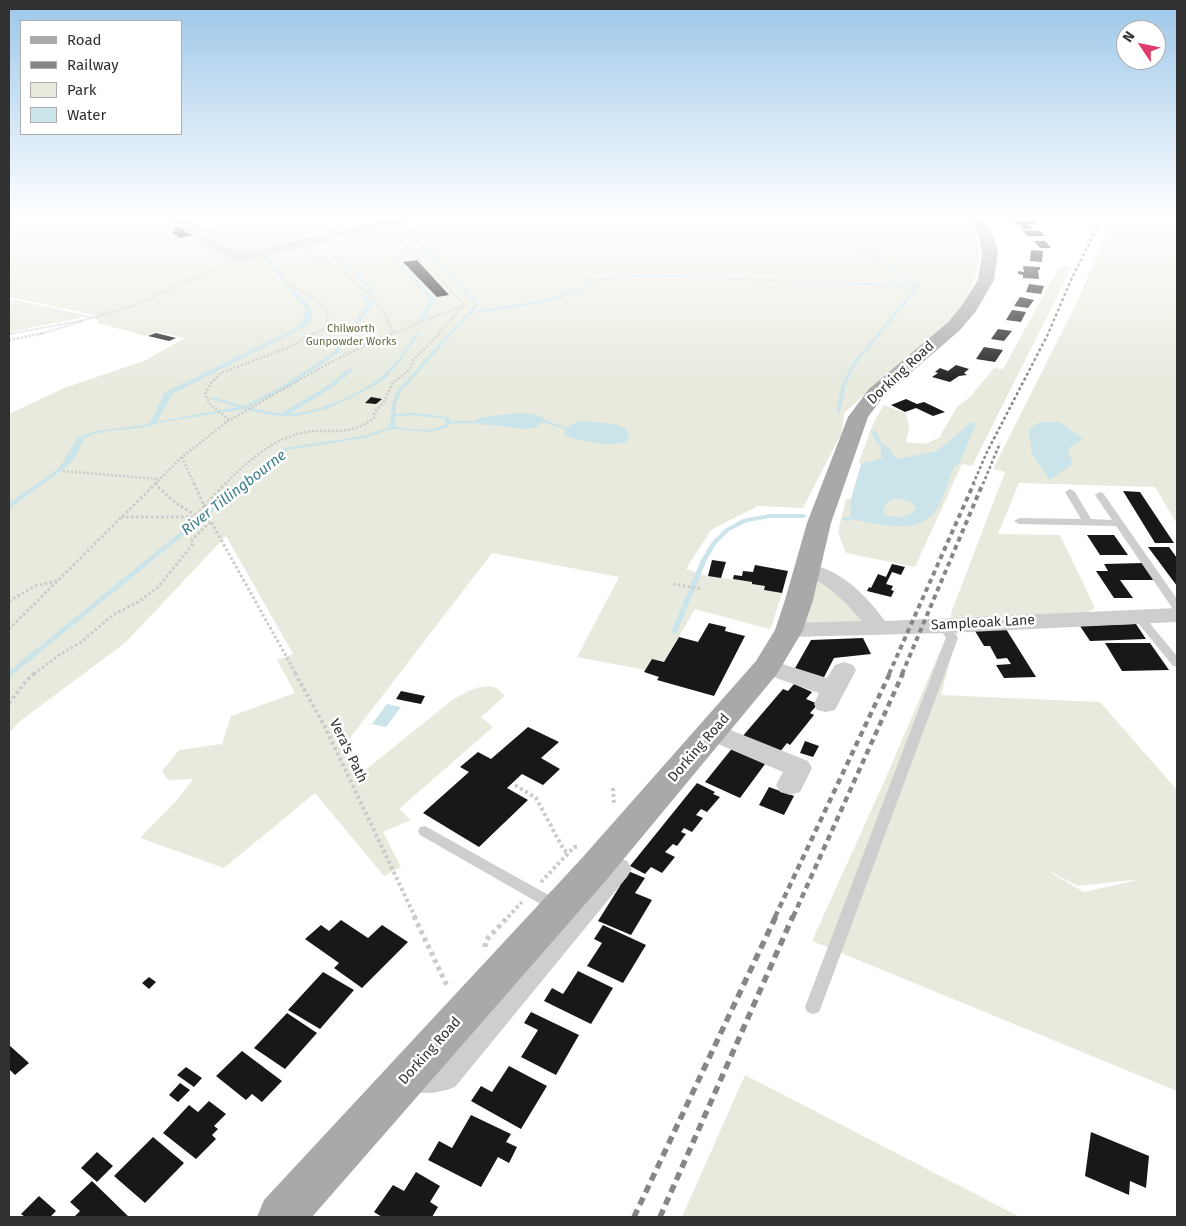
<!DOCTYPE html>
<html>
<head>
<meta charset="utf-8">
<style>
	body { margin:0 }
	#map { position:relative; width:1186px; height:1226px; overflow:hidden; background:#fff; font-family:"Fira Sans",sans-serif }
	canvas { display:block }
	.frame { position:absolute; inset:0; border:10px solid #313131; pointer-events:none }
	.legend { position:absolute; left:20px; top:20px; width:162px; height:115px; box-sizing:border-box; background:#fff; border:1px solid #adadad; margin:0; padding:6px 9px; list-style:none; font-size:15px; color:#313131 }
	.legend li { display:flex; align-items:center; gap:10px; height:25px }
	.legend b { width:25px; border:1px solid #adadad }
	.north { position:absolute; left:1116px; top:20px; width:50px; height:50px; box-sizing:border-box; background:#fff; border:1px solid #adadad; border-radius:50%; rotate:304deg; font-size:14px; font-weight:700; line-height:20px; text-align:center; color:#313131 }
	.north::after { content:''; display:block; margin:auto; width:18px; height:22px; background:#de3d6c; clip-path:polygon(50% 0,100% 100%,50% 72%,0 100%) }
</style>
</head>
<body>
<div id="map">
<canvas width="1186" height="1226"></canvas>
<div class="frame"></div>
<ul class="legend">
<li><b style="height:6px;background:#a9a9a9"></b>Road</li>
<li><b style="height:6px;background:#868686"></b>Railway</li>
<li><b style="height:14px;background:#e7eadd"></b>Park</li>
<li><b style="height:14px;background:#cbe4ea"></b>Water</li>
</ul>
<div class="north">N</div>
</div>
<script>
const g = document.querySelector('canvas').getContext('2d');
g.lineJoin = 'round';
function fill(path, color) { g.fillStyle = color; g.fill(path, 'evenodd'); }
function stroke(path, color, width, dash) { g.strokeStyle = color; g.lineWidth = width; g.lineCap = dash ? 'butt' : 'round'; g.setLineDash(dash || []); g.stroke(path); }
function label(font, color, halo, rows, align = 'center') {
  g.font = font + ' "Fira Sans",sans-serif'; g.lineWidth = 5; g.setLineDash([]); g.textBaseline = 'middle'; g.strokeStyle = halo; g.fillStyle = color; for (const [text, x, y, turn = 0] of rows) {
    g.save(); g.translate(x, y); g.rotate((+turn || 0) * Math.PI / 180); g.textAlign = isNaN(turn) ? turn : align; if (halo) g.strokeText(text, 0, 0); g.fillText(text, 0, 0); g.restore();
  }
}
fill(new Path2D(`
	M 9,217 L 189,217 L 219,230 L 228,227 L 204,217 L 967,217 C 990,255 977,277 958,312 L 845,412 L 841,434 L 803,508 L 758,506 L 711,530 L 686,569 L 708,576 L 752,582 L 752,584 L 765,586 L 764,590 L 782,593 L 772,625 L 769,629 L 695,609 L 664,662 L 645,670 L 577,657 L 619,577 L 492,553 L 343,747 L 358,776 L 451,701 C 463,694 481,682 496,688 C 499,689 502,694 505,696 L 481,717 L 493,727 L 399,809 L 411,820 L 383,832 L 401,867 L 384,876 L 315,793 L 224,868 L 140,838 L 178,799 L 193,779 L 168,780 L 162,771 L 179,750 L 222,744 L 231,716 L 295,693 L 277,660 L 293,654 L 226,536 L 126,642 L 20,721 L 9,733 L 9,414 L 64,388 L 144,361 L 185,338 L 157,332 L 146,336 L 98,323 L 95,315 L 9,297 Z
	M 1114,217 L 1177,217 L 1177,524 L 1155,487 L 1019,483 L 998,534 L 1060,535 L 1095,608 L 1075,619 L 952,626 L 951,613 L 1005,472 L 993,469 L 1075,306 Z
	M 1059,267 L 1072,267 L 972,466 L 962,464 L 915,567 L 846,553 L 838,532 L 846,499 L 913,494 L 930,458 L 919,455 L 897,459 L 886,445 L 880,444 L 883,458 L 861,464 L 859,462 L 873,424 L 884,405 L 906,413 L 909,427 L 906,442 L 924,444 L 939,438 L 957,407 L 970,397 L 994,368 L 1003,369 Z
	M 9,302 L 72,314 L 78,315 L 80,318 L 9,332 Z
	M 806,571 L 875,622 L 789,630 Z
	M 958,630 L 941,695 L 1100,702 L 1177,790 L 1177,1091 L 812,941 L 884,782 L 946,637 ZM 1039,866 L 1078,886 L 1142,879 L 1084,892 Z
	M 745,1075 L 1020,1217 L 682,1217 Z`), '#e7eadd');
fill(new Path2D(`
	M 263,257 L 269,258 C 274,264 276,271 282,278 C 293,292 312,299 312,319 L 306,326 L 172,394 L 156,424 C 134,432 107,427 85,438 L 73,460 L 66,467 L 9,509 L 9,503 L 55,471 L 63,462 L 78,437 L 95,431 L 144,425 L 151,422 L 164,393 L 297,327 L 303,321 L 306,310 Z
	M 517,413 L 533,414 L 544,417 C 537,436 515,427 501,426 C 491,425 483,426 474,422 L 479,418 Z
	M 582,421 L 615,424 L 626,429 L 629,436 L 626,442 C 605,446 584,442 564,435 L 566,428 L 574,423 Z
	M 972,422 L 976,424 L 959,464 L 954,467 C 948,481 943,501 934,513 C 915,536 875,523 850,519 L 851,499 L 861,464 L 882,458 L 880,444 L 886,445 L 897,459 L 937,451 ZM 896,498 L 911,502 L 916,509 C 907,519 896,518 885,515 L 883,510 L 886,503 Z
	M 1039,422 L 1059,422 L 1083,439 L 1068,449 L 1072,464 L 1050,480 L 1032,454 L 1029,430 Z
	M 387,704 L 401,707 L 386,727 L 372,724 Z`), '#cbe4ea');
fill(new Path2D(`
	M 195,217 C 212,217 252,243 265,255 L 262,256 L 246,244 L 230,234 Z
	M 223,217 L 228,217 L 250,228 L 294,230 L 295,227 L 287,217 L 291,217 L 299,227 C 296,239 278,246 267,250 L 265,249 L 266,248 L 283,240 L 293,232 L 249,230 Z
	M 380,217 L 384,217 L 408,229 L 478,303 L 478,305 L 473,311 L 545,300 L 584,288 L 589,279 L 590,279 L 649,274 L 914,285 L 813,217 L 817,217 L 920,286 L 856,364 L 846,384 L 840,412 L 838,413 L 836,412 L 842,384 L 852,364 L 915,287 L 649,276 L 591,281 L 586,290 L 546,302 L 470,314 L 401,392 L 396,404 L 396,414 L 415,413 L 449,417 L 450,421 L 474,421 L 476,422 L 476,423 L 449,424 L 447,428 L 429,432 L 392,429 L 364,438 L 288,450 L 11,676 L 9,676 L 9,671 L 284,448 L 363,436 L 390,427 L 392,404 L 397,391 L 475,304 L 406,231 ZM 415,415 L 445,419 L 446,423 C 437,434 408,428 395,427 L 395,417 Z
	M 338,257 L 340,257 L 372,287 L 372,289 L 365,295 L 372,304 L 337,354 L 288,387 L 248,407 L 270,412 L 282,413 L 330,384 L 348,369 L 352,369 L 352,371 L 334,386 L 289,414 C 318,412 359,395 382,376 C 396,365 406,348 416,333 L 418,333 L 419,334 L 399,363 L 386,378 L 377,384 L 353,397 L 326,409 L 299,416 L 288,416 L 270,415 L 244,409 L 152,424 L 152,422 L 154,422 L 238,407 L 211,399 L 211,397 L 213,397 L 244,406 L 284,385 L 333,352 L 368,304 L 361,295 L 369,288 L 338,259 Z
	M 394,259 L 396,259 L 435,300 L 422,322 L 419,321 L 431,300 L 394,261 Z
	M 541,420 L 545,420 L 568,428 L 568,429 L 564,429 L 541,422 Z
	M 871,430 L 875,430 L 882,444 L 882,445 L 878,445 L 871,431 Z
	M 770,514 L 804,514 L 807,516 L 804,518 L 770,518 L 747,522 L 729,531 L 716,544 L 707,560 L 677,632 L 674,634 L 672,633 L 671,632 L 701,560 L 712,542 L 725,529 L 743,519 Z
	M 845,517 L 850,517 L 853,519 L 850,521 L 843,520 L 842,519 Z`), '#cbe4ea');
fill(new Path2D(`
	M 1012,221 L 1035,221 L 1038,224 L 1028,224 L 1033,229 L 1023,229 L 1019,224 L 1014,224 Z
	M 180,227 L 195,235 L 180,238 L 171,232 L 176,231 L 173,228 Z
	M 1022,230 L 1040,231 L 1045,236 L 1027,236 Z
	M 1034,241 L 1045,241 L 1051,248 L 1040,248 Z
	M 1031,250 L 1043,251 L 1042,262 L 1030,261 Z
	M 417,260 L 449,295 L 437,297 L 403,262 Z
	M 1023,266 L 1040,267 L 1040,270 L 1038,270 L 1039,279 L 1023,278 L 1023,275 L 1018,274 L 1018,271 L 1024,272 Z
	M 1029,284 L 1044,286 L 1041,294 L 1026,292 Z
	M 1020,297 L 1034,300 L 1028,308 L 1014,306 Z
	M 1012,310 L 1026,312 L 1021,322 L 1006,320 Z
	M 998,329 L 1012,331 L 1004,341 L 991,339 Z
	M 156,333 L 176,338 L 169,341 L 148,336 Z
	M 984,347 L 1003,350 L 995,362 L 976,359 Z
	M 956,365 L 969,369 L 964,373 L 967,375 L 959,376 L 950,382 L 932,377 L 938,373 L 935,372 L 940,368 L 948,371 Z
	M 371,397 L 382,399 L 376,404 L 365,403 Z
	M 906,399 L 917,404 L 924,402 L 945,412 L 933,416 L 916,408 L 905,412 L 891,405 Z
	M 1123,491 L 1140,492 L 1174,543 L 1155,543 Z
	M 1087,535 L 1114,535 L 1128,555 L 1100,555 Z
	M 1148,547 L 1169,547 L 1177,558 L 1177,586 Z
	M 712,560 L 726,562 L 721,578 L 708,576 Z
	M 1143,563 L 1155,580 L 1120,580 L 1133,598 L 1114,598 L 1096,571 L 1108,571 L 1104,564 Z
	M 892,564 L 905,567 L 901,575 L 892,572 L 886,584 L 893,586 L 891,590 L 894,591 L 891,597 L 867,591 L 869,587 L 871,588 L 878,574 L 886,577 Z
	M 755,565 L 788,571 L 782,593 L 764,590 L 765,586 L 752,584 L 752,582 L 733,579 L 734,575 L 742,576 L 743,571 L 753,572 Z
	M 709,623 L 726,627 L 725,631 L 745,636 L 714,696 L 657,680 L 659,677 L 644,672 L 652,659 L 664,662 L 679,637 L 698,642 Z
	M 1136,624 L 1146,639 L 1090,641 L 1080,626 Z
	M 1006,629 L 1036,677 L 1004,678 L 996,665 L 1011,664 L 1007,658 L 997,659 L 990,646 L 984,646 L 975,631 Z
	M 863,638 L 871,654 L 834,658 L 822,681 L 794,670 L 811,640 Z
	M 1105,643 L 1150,643 L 1169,670 L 1122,671 Z
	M 794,684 L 812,692 L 806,699 L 818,704 L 810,713 L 814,715 L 790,745 L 787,743 L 779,753 L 742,737 L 783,689 L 788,691 Z
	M 401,691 L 425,696 L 421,704 L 396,699 Z
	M 528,727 L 559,742 L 541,758 L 560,769 L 543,785 L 522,774 L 507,788 L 528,800 L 479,847 L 423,813 L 469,772 L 460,767 L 478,752 L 491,759 Z
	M 805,741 L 819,746 L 813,757 L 800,753 Z
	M 734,746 L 768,760 L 740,798 L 705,782 Z
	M 697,783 L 715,792 L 713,794 L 720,797 L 707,812 L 701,809 L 696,815 L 703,818 L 692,832 L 684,828 L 681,832 L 686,834 L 677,846 L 673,844 L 665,852 L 675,857 L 662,873 L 651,867 L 645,874 L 630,866 Z
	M 769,787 L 794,796 L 784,815 L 759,805 Z
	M 623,869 L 645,878 L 635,893 L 652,900 L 631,935 L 598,921 L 620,886 L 614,883 Z
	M 341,920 L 368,938 L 382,925 L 408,942 L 362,988 L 334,968 L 339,963 L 305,939 L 321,925 L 329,931 Z
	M 603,925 L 646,945 L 623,983 L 587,966 L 602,943 L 594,939 Z
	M 578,971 L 613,988 L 591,1024 L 544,1001 L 552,988 L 563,994 Z
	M 323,972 L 354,990 L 320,1029 L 288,1010 Z
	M 149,977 L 156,982 L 149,989 L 142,983 Z
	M 531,1012 L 579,1035 L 556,1075 L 521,1057 L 538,1030 L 524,1023 Z
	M 287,1013 L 317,1033 L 285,1069 L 254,1048 Z
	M 9,1045 L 29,1063 L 15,1075 L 9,1069 Z
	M 242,1051 L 282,1081 L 262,1102 L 252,1094 L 246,1100 L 216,1076 Z
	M 509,1066 L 547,1086 L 521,1129 L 471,1101 L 481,1086 L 492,1092 Z
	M 186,1067 L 202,1078 L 194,1087 L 177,1075 Z
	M 180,1083 L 190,1090 L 178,1102 L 169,1095 Z
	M 209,1101 L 226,1114 L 214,1126 L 218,1129 L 212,1135 L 216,1139 L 196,1159 L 163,1133 L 189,1105 L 198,1112 Z
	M 471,1115 L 511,1134 L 506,1142 L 517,1147 L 509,1163 L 498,1157 L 481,1187 L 428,1160 L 439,1141 L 452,1148 Z
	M 1091,1132 L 1149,1156 L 1146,1188 L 1130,1181 L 1129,1195 L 1085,1176 Z
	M 153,1137 L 184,1163 L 145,1203 L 114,1176 Z
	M 97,1152 L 113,1166 L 97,1182 L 81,1168 Z
	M 416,1172 L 440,1186 L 430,1202 L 438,1207 L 432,1217 L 382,1217 L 374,1212 L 393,1185 L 404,1191 Z
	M 92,1181 L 129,1217 L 74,1217 L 80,1211 L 70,1202 Z
	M 39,1196 L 56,1211 L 50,1217 L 25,1217 L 21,1214 Z`), '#181818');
stroke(new Path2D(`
	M 310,256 L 326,261 L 348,275 L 383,310 L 393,333
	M 274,263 C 288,294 314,292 328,312 L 325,328 L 312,335
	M 9,300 L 94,318
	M 9,334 L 85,320 L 133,306 L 224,265
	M 37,335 L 83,321
	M 389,335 L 464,305 L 439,277 L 393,235
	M 438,335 L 463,306`), '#cbcbcb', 2, [1, 1]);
stroke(new Path2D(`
	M 9,334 L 12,333
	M 9,340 L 44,333
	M 229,420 L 210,404 L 205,394 L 211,383 L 221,373 L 287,348 L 315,333
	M 182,457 L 194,484
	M 63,471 L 159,479
	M 155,484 L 182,457 L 228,421 L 322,367 L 371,342 L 393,333
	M 225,484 C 246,463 271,440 301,433 C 328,427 349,438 374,418 L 374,413 L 384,402 L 392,384 L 410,369 L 413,360 L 440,333`), '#cbcbcb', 2.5, [2, 2]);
stroke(new Path2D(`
	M 155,483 C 171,501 187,513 210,520 L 296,674
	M 194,483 L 204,506 L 196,517
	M 204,506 L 226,483
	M 121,517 L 195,517
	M 673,584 L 701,589
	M 9,601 L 35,586 L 57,581
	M 9,629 L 156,483
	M 34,674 L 59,655 L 80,643 L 113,615 L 140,601 L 158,587 L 193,544 L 192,540 L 210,522`), '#cbcbcb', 3, [2.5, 2.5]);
stroke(new Path2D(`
	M 295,673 L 325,727 L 415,917
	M 9,703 L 26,681 L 35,673
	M 515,785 L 536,798 L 564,850 L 569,854
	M 613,788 L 614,805
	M 541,882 L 574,847 L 578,847
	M 508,917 L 522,902`), '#cbcbcb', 4, [3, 3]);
stroke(new Path2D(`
	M 414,916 L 448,988
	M 485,947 L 486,940 L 509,916`), '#cbcbcb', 5, [4, 4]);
fill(new Path2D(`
	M 1070,489 L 1075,492 L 1091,519 L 1112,520 L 1095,495 L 1100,492 L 1103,493 L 1177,599 L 1177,610 L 1173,609 L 1116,526 L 1019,524 L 1014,521 L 1019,518 L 1081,519 L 1065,492 Z
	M 1138,613 L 1142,614 L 1177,656 L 1177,667 L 1173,666 L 1134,618 L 1132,616 L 1134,614 Z
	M 944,623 L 948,624 L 958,638 L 821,1007 L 819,1012 L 813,1014 L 807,1012 L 805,1007 L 946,638 L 938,626 Z
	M 425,826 L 561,902 L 564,906 L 561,910 L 556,912 L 551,910 L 420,835 L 418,831 L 420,827 Z`), '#cecece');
fill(new Path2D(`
	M 166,217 L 180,217 L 218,243 L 240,254 L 397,217 L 418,217 L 416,219 L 239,262 L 210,249 Z
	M 806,565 C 837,565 868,597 885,621 L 1177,608 L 1177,622 L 948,633 L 789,637 L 781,635 L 778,630 L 781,625 L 789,623 L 862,621 C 849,606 832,588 814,579 C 810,577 803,577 798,576 L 795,571 L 798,566 Z
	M 767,659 L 827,678 L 835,665 L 844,662 L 853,665 L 856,670 L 835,710 L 826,712 L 817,710 L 814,704 L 819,693 L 759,672 L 755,667 L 759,662 Z
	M 713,723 L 808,761 L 812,768 L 800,792 L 790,795 L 780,792 L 776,785 L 783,772 L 704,738 L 700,732 L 704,726 Z
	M 617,857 L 627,861 L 632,869 L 627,877 L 455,1087 C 434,1095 418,1095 397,1087 L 391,1075 L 397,1063 L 409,1058 L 427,1061 L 433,1060 L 607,861 Z`), '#cecece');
fill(new Path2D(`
	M 969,217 L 983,217 L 993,236 L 998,252 L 994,280 L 976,311 L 960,330 L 883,397 L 868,417 L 831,523 L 813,600 L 803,630 L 777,674 L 608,878 L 312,1217 L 257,1217 L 264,1200 L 582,858 L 756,661 L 775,630 L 785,600 L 807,523 L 848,417 L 869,389 L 948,322 L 960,308 L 978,280 L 982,252 L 979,236 Z`), '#a9a9a9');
stroke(new Path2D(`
	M 973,484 L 987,452 L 1048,334 L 1071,280 L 1102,217
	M 983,484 L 1000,443`), '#868686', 2.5, [3, 2.5]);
stroke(new Path2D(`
	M 889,674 L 974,483
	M 902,674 L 983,483`), '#868686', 4, [5, 4]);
stroke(new Path2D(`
	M 775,917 L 890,673
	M 793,917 L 903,673`), '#868686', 4.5, [6, 4.5]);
stroke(new Path2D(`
	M 634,1217 L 776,916
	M 660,1217 L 793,916`), '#868686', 5.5, [8, 5.5]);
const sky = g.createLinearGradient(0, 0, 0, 389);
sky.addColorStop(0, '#9cc7e9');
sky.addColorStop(0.56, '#fff');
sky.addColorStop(1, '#ffffff00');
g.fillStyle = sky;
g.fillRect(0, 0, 1186, 389);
label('11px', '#5e6c40', '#fff', [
	["Chilworth",351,329],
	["Gunpowder Works",351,342]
]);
label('14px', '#313131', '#fff', [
	["Dorking Road",901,373,-43],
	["Sampleoak Lane",983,623,-3],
	["Dorking Road",699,748,-49],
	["Vera's Path",348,751,64],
	["Dorking Road",430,1051,-48]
]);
label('italic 15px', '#407d8b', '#fff', [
	["River Tillingbourne",234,493,-38]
]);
</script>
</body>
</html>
